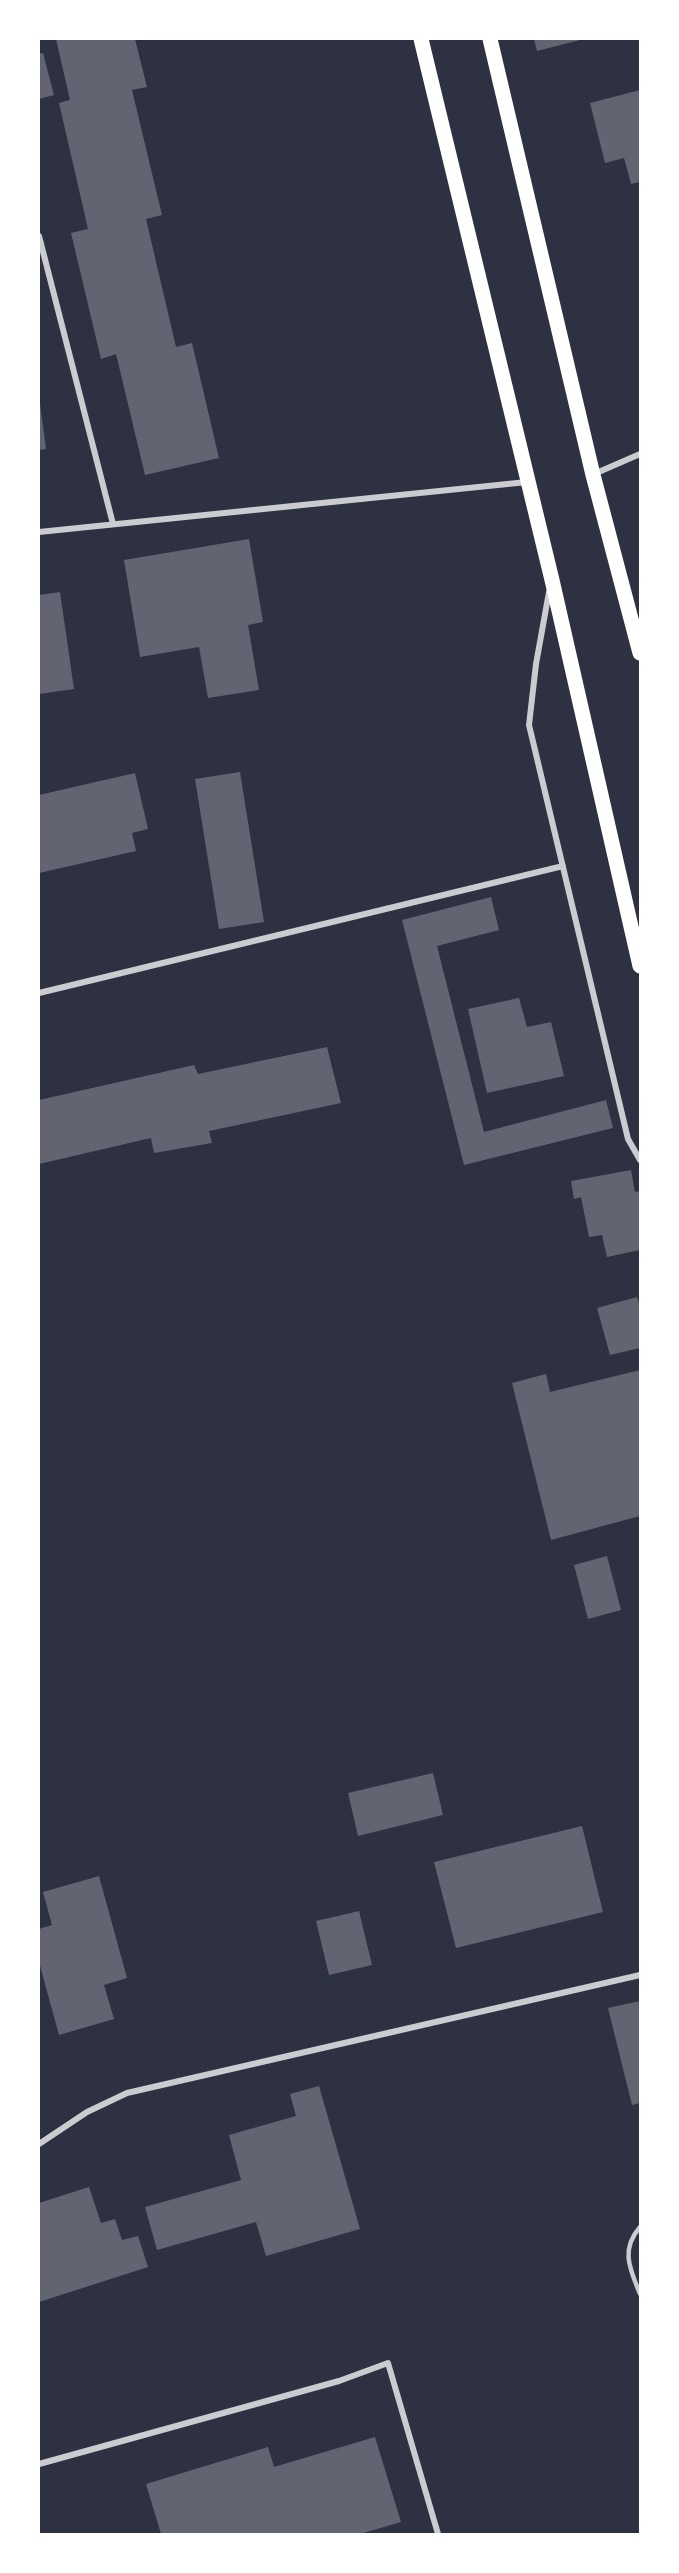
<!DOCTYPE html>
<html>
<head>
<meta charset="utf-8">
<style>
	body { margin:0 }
	#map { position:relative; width:679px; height:2573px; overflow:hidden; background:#2d3142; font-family:"Source Sans 3",sans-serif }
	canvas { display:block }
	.frame { position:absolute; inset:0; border:40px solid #fff; pointer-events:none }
</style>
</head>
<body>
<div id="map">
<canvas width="679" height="2573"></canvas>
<div class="frame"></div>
</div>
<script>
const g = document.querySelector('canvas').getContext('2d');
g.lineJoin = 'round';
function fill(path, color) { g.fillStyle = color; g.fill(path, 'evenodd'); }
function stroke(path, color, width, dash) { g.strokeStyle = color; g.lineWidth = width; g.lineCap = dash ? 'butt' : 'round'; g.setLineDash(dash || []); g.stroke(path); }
fill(new Path2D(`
	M 56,39 L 135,39 L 147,87 L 132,90 L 162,215 L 146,219 L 176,347 L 192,343 L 219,458 L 145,475 L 116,354 L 101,359 L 71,233 L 88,229 L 59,103 L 70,100 Z
	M 534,39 L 580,39 L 580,40 L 537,51 Z
	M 43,53 L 54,95 L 39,99 L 39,54 Z
	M 640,90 L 640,182 L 631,184 L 624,158 L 605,163 L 590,103 Z
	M 39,396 L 46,449 L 39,450 Z
	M 249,539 L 263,622 L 248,625 L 259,690 L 208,698 L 199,647 L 140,657 L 124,560 Z
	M 60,592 L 74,689 L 39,694 L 39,595 Z
	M 240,772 L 264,922 L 219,929 L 195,779 Z
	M 135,773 L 148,829 L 132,833 L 136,851 L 39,873 L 39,795 Z
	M 491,897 L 499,930 L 437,946 L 484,1132 L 606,1100 L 613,1128 L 464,1165 L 402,920 Z
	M 519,998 L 527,1027 L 551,1022 L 564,1076 L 487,1093 L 468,1009 Z
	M 327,1047 L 341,1103 L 209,1131 L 212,1143 L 154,1153 L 151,1138 L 39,1164 L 39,1100 L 194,1065 L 198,1074 Z
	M 631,1170 L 635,1192 L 640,1191 L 640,1250 L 607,1257 L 602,1235 L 589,1237 L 581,1197 L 574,1199 L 571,1181 Z
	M 637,1297 L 640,1307 L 640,1348 L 610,1355 L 597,1308 Z
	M 640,1370 L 640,1516 L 551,1540 L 512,1383 L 546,1374 L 550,1392 Z
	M 607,1556 L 621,1610 L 588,1619 L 574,1565 Z
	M 433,1773 L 443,1815 L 358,1836 L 348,1793 Z
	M 582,1826 L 603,1912 L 456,1948 L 434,1862 Z
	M 99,1876 L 127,1978 L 104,1985 L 114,2019 L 59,2035 L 39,1962 L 39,1929 L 52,1925 L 43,1892 Z
	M 359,1911 L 372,1965 L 329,1975 L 316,1921 Z
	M 640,2001 L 640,2103 L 632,2105 L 608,2008 Z
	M 319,2086 L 360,2229 L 266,2256 L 256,2222 L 157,2250 L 145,2207 L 241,2180 L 229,2135 L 296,2116 L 290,2094 Z
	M 89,2187 L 101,2223 L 115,2219 L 122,2240 L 138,2236 L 148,2267 L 39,2302 L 39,2203 Z
	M 375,2437 L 401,2522 L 360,2534 L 161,2534 L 146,2484 L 268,2447 L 274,2467 Z`), '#626471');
stroke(new Path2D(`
	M 640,2227 C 620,2250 630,2269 640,2294`), '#caccd0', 4.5);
stroke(new Path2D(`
	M 39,236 L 113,524
	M 594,474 L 640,454
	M 39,532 L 527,482
	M 549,592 L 536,664 L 529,725 L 628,1139 L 640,1160
	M 39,993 L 563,866
	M 39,2144 L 87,2112 L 127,2093 L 640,1975
	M 39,2464 L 339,2381 L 388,2363 L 438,2534`), '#caccd0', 6);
stroke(new Path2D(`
	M 421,39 L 552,580 L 640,966
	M 490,39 L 593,475 L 640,653`), '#fff', 15);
</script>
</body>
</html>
